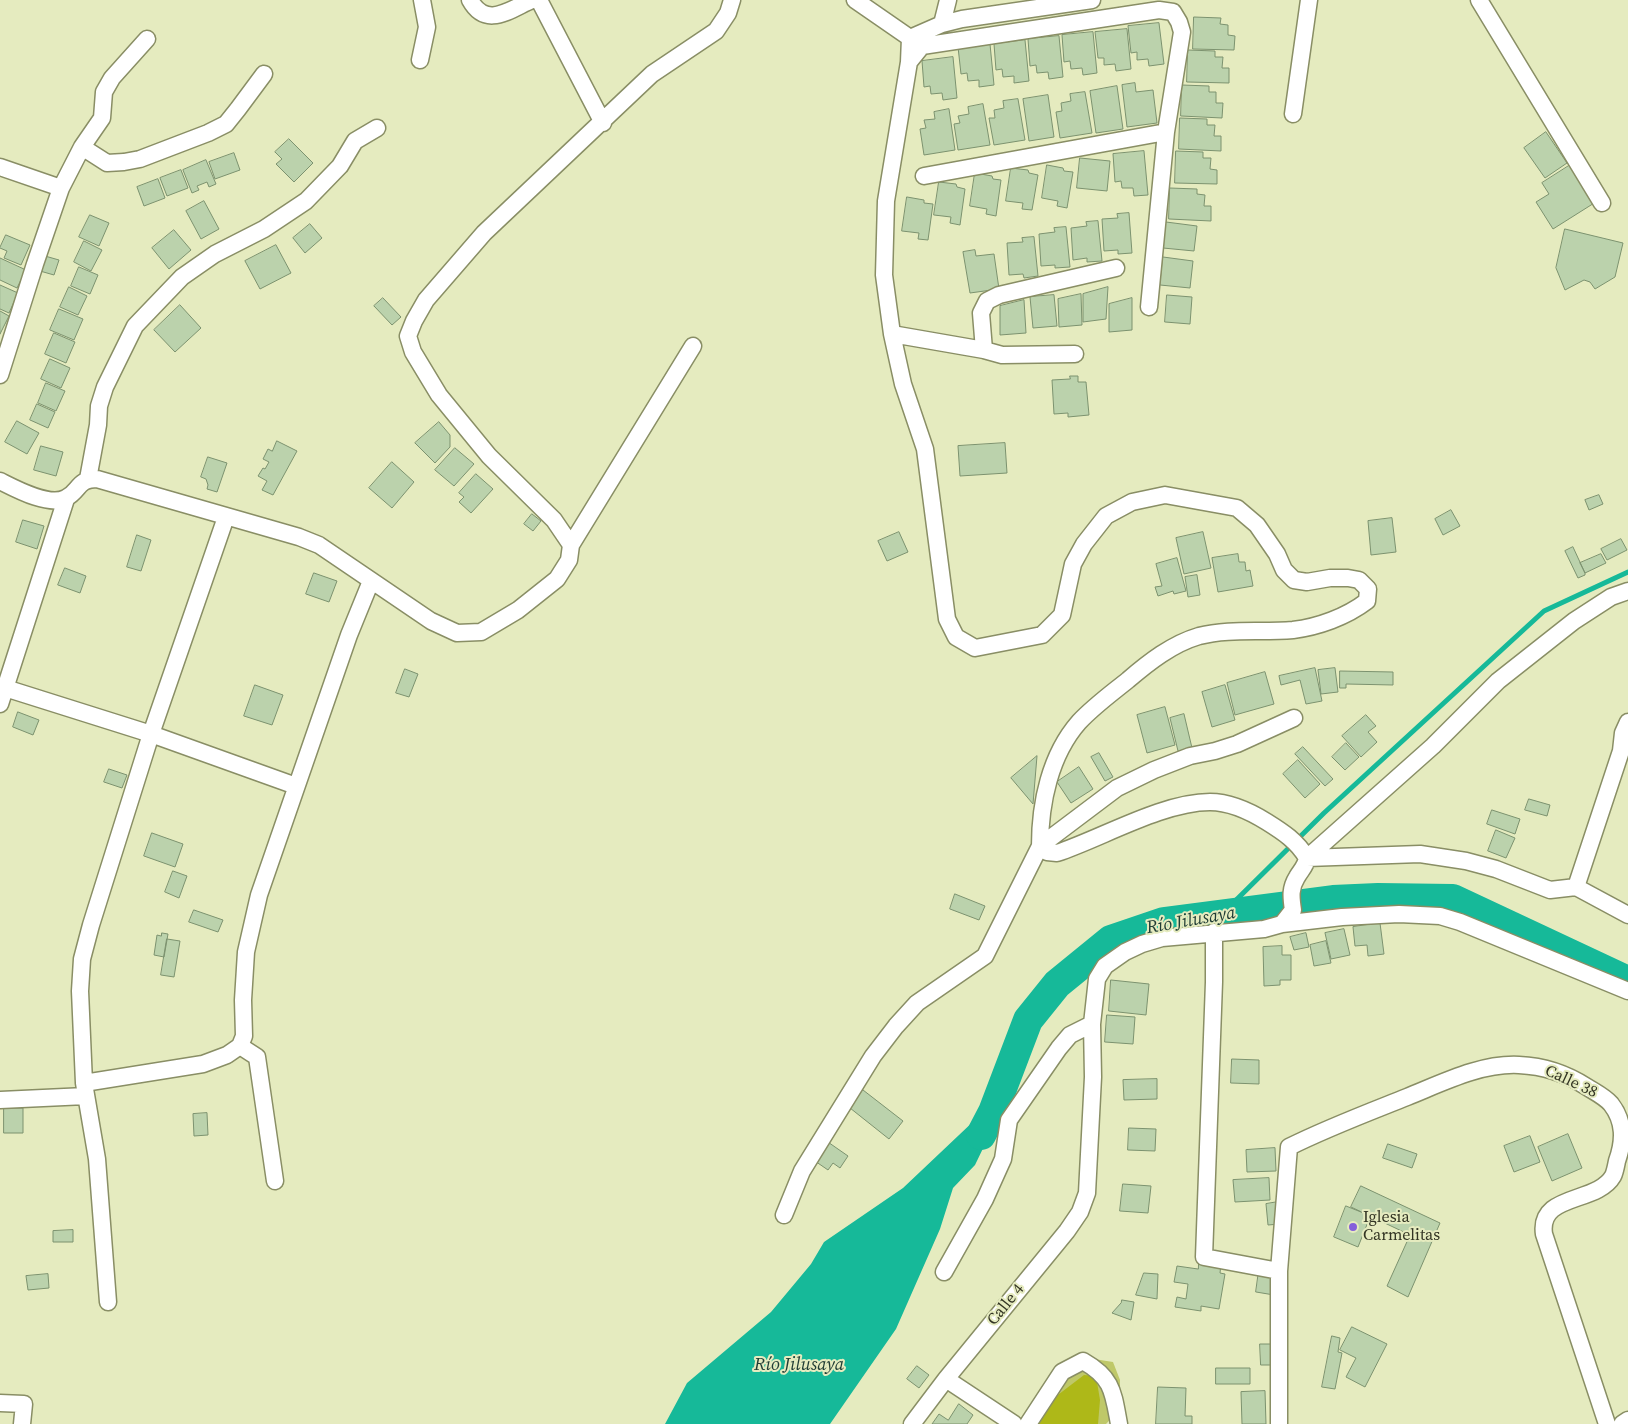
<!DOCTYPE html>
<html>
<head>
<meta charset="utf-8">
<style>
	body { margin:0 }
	canvas { display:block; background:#e5ebbf }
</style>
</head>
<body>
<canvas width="1628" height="1424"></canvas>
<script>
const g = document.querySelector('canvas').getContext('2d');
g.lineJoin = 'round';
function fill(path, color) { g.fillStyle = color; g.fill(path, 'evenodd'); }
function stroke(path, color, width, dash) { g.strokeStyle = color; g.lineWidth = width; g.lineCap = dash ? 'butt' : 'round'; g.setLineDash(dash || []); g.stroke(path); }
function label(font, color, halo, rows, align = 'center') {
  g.font = font + ' "Source Serif 4",serif'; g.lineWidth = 4; g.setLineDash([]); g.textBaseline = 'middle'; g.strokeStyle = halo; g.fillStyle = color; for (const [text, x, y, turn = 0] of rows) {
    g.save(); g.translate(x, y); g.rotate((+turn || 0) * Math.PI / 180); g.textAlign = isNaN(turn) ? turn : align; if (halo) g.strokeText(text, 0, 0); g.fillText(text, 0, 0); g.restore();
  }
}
fill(new Path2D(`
	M 1094,1359 L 1113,1362 L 1120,1380 L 1120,1409 L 1106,1424 L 1030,1424 L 1049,1392 Z`), '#bfc869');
fill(new Path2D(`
	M 1084,1375 L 1096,1376 L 1100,1400 L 1098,1424 L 1033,1424 L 1046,1404 Z`), '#aeb818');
fill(new Path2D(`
	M 1015,1082 L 975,1165 L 953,1188 L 940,1229 L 896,1329 L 830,1424 L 665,1424 L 687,1383 L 771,1312 L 811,1264 L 824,1242 L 903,1188 Z`), '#16b999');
stroke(new Path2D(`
	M 1220,916 L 1324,813 L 1544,611 L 1628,572`), '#16b999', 5);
stroke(new Path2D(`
	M 981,1135 L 993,1112 L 1028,1020 L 1057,984 L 1111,940 L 1164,922 L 1333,900 L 1378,898 L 1453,899 L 1628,981`), '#16b999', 30);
const building = new Path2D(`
	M 1194,17 L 1221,18 L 1220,24 L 1228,25 L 1228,35 L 1235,36 L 1234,50 L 1193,49 Z
	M 1159,23 L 1164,64 L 1149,66 L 1148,59 L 1137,60 L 1137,52 L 1131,53 L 1128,26 Z
	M 1127,29 L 1131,69 L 1116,71 L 1115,64 L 1104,65 L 1104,58 L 1098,58 L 1095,32 Z
	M 1093,32 L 1097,73 L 1083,75 L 1082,68 L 1071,69 L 1070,61 L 1064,62 L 1062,35 Z
	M 1059,36 L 1063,77 L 1049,79 L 1048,72 L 1037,73 L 1036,65 L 1030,66 L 1028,39 Z
	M 1025,40 L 1029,81 L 1014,83 L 1014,76 L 1003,77 L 1002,69 L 996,70 L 994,44 Z
	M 990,44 L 994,85 L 979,87 L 979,80 L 968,81 L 967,73 L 961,74 L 958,47 Z
	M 1188,50 L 1215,51 L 1215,57 L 1223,57 L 1222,68 L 1229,68 L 1229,83 L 1187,82 Z
	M 953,57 L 957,98 L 943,100 L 942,93 L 931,94 L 930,86 L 924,87 L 922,61 Z
	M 1135,83 L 1136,92 L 1153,90 L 1157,123 L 1127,127 L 1122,85 Z
	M 1182,85 L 1209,86 L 1209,92 L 1216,92 L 1216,103 L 1223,103 L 1222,118 L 1181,116 Z
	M 1117,86 L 1123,129 L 1096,133 L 1090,91 Z
	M 1085,92 L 1092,133 L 1060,138 L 1056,112 L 1062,111 L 1061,103 L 1071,101 L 1070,94 Z
	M 1048,95 L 1054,137 L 1029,141 L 1023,99 Z
	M 1018,99 L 1025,140 L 994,145 L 989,118 L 995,118 L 994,110 L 1004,108 L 1003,101 Z
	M 983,104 L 990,145 L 958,150 L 954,124 L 960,123 L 958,116 L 969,114 L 968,107 Z
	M 949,109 L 955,150 L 924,155 L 920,129 L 926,128 L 924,120 L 935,119 L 934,112 Z
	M 1180,118 L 1207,119 L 1207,125 L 1215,125 L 1214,136 L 1221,136 L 1221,151 L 1179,149 Z
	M 1546,132 L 1567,163 L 1545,178 L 1524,148 Z
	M 289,139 L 313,163 L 294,182 L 276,164 L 282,159 L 275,152 Z
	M 1144,151 L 1148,195 L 1134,196 L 1133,188 L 1122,188 L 1121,181 L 1115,182 L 1113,154 Z
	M 1176,151 L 1203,152 L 1203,158 L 1211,158 L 1210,169 L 1217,170 L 1217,184 L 1175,183 Z
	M 234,153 L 240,170 L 215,179 L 209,162 Z
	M 1080,158 L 1110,161 L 1107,191 L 1077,188 Z
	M 206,160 L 216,184 L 209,187 L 207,182 L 197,186 L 199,190 L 192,193 L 183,170 Z
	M 1575,162 L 1599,200 L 1553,229 L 1536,202 L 1549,194 L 1542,183 Z
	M 1047,165 L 1063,168 L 1064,171 L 1073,172 L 1067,208 L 1057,206 L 1058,201 L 1042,198 Z
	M 1011,168 L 1028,170 L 1029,173 L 1038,175 L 1032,210 L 1022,209 L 1023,203 L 1006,201 Z
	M 181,170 L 188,188 L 167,196 L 160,178 Z
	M 975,173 L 992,176 L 993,179 L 1001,180 L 996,216 L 986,214 L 987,209 L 970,206 Z
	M 158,179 L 165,198 L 144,206 L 137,187 Z
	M 939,182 L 956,184 L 957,187 L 965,189 L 960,225 L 950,223 L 951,217 L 934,215 Z
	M 1170,188 L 1197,189 L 1197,194 L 1205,195 L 1204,206 L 1211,206 L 1211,221 L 1169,219 Z
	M 907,197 L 924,200 L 924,203 L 933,204 L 928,240 L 918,239 L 919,233 L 902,231 Z
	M 204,201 L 219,229 L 201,239 L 186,211 Z
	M 1129,213 L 1132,253 L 1118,254 L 1118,250 L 1104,251 L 1102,219 L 1118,218 L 1117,214 Z
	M 90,215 L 109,223 L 99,246 L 79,237 Z
	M 1098,221 L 1102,261 L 1087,262 L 1087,258 L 1073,260 L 1071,228 L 1087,226 L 1086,222 Z
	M 1166,222 L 1197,226 L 1194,251 L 1163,248 Z
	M 310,224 L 322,238 L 305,253 L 293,238 Z
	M 1066,227 L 1070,267 L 1055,268 L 1055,265 L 1041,266 L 1039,234 L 1055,232 L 1054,228 Z
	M 1565,229 L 1623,243 L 1615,277 L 1595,289 L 1590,282 L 1584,280 L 1565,290 L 1556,268 Z
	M 174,230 L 191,250 L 169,269 L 152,248 Z
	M 6,235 L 30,245 L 21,265 L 4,258 L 7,251 L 0,248 Z
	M 1034,237 L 1038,276 L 1024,278 L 1023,274 L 1009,275 L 1007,243 L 1023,242 L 1022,238 Z
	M 84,241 L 102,250 L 91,271 L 74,262 Z
	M 276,245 L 291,273 L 260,289 L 245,261 Z
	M 975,250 L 976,256 L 994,254 L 999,289 L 970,293 L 963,252 Z
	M 45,256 L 59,260 L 54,275 L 40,271 Z
	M 1163,257 L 1193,261 L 1190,288 L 1160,285 Z
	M 0,258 L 26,270 L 17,288 L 0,280 Z
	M 79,267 L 98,275 L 90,294 L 71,286 Z
	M 0,285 L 18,293 L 9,313 L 0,309 Z
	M 69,287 L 87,296 L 78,315 L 60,307 Z
	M 1108,287 L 1106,319 L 1083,322 L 1083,294 Z
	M 1081,294 L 1082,325 L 1059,327 L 1058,299 Z
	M 1054,295 L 1057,326 L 1033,328 L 1030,297 Z
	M 1167,295 L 1192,297 L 1190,324 L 1165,322 Z
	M 383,298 L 401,317 L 392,325 L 374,306 Z
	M 1132,298 L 1132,330 L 1109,332 L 1109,304 Z
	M 1024,300 L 1026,333 L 1000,335 L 1000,306 Z
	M 180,305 L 201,328 L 175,352 L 154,330 Z
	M 59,309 L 83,319 L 74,340 L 50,330 Z
	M 0,311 L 9,316 L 0,334 Z
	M 54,333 L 75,342 L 66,363 L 45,354 Z
	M 50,359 L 70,368 L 61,388 L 41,379 Z
	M 1070,376 L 1078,376 L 1078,382 L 1086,382 L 1089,415 L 1068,417 L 1068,413 L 1054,414 L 1052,380 L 1070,379 Z
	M 46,383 L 65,391 L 56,411 L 38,403 Z
	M 37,404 L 55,412 L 48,428 L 30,420 Z
	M 17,421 L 39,433 L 27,454 L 5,442 Z
	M 439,422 L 450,435 L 450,447 L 435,463 L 415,443 Z
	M 277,441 L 297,451 L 273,495 L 262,490 L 267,481 L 258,476 L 263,468 L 265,469 L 269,462 L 263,459 L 268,449 L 272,451 Z
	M 1005,443 L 1007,473 L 960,476 L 958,446 Z
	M 41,446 L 63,452 L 56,476 L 34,470 Z
	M 455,448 L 474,464 L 454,486 L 435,470 Z
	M 208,457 L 227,463 L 217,492 L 207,489 L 208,485 L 206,479 L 201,477 Z
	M 392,462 L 414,482 L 392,508 L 369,488 Z
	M 476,474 L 493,489 L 471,513 L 459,502 L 464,497 L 459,493 Z
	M 1599,495 L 1603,504 L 1589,510 L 1585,500 Z
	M 1451,510 L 1460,526 L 1443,535 L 1435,519 Z
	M 532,514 L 541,521 L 533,531 L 524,524 Z
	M 1392,518 L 1396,552 L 1371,555 L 1368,521 Z
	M 23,520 L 44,526 L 37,549 L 16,542 Z
	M 899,532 L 908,552 L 887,561 L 878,541 Z
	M 1203,532 L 1211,568 L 1184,574 L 1176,538 Z
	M 137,535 L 151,540 L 141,571 L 127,567 Z
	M 1621,539 L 1627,550 L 1607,560 L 1601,549 Z
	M 1573,547 L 1585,573 L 1585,575 L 1578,578 L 1565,551 Z
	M 1238,554 L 1239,562 L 1245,562 L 1246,571 L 1250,570 L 1253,586 L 1218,592 L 1212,558 Z
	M 1601,554 L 1606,563 L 1585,573 L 1580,563 Z
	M 1177,558 L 1186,591 L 1174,594 L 1173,591 L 1158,596 L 1155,587 L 1162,586 L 1156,564 Z
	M 65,568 L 86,576 L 80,593 L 58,585 Z
	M 314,573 L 337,581 L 329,602 L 306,594 Z
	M 1197,575 L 1200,595 L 1188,597 L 1185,577 Z
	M 1315,668 L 1322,701 L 1306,704 L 1300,680 L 1281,685 L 1279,676 Z
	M 1335,668 L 1338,692 L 1321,694 L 1318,670 Z
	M 405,669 L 418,674 L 409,697 L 396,693 Z
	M 1340,671 L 1393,672 L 1393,685 L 1346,684 L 1346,688 L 1340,688 Z
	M 1265,672 L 1274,704 L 1235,715 L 1227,683 Z
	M 255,685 L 283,695 L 272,725 L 244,716 Z
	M 1225,685 L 1235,720 L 1212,727 L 1202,692 Z
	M 1165,707 L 1175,745 L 1147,753 L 1137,715 Z
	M 18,712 L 39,720 L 33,735 L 13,727 Z
	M 1184,714 L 1192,748 L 1178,751 L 1170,718 Z
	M 1366,715 L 1376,726 L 1368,732 L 1377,742 L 1361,757 L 1342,736 Z
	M 1346,743 L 1359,757 L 1345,770 L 1332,757 Z
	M 1303,747 L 1333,779 L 1325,786 L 1295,754 Z
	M 1099,753 L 1113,777 L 1105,781 L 1091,757 Z
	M 1037,756 L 1033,804 L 1011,778 Z
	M 1298,760 L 1320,784 L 1305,798 L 1283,774 Z
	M 1079,767 L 1093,789 L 1071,803 L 1057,782 Z
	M 109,769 L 127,775 L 122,788 L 104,782 Z
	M 1529,799 L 1550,805 L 1547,816 L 1525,810 Z
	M 1492,810 L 1520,819 L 1515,834 L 1487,824 Z
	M 1496,830 L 1515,838 L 1506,858 L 1488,851 Z
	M 152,833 L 183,844 L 175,867 L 144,856 Z
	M 173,871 L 187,876 L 179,898 L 165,892 Z
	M 955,894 L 985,906 L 979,920 L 950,909 Z
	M 194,910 L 223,920 L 218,932 L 189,922 Z
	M 1380,923 L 1384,954 L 1368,956 L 1367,945 L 1355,946 L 1353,927 Z
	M 1344,929 L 1350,955 L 1331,959 L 1325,933 Z
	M 162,933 L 168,934 L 164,957 L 154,955 L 157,935 L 161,936 Z
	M 1306,933 L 1309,947 L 1294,950 L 1290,937 Z
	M 167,939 L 180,941 L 174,977 L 161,975 Z
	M 1326,941 L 1331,963 L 1314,966 L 1310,945 Z
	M 1282,946 L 1282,955 L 1291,955 L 1291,980 L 1280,980 L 1280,985 L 1264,986 L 1263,947 Z
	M 1111,980 L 1149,984 L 1146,1015 L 1109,1011 Z
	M 1107,1015 L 1135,1017 L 1133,1044 L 1105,1042 Z
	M 1232,1059 L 1259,1060 L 1259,1084 L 1231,1083 Z
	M 1157,1079 L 1157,1099 L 1124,1100 L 1123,1080 Z
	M 863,1090 L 903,1121 L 889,1139 L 850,1108 Z
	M 4,1108 L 23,1108 L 23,1133 L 4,1133 Z
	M 207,1113 L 208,1135 L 194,1136 L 193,1114 Z
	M 1129,1128 L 1156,1129 L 1155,1151 L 1128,1150 Z
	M 1568,1134 L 1582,1168 L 1552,1181 L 1538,1147 Z
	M 1530,1136 L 1540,1162 L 1514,1172 L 1504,1146 Z
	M 825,1140 L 848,1156 L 840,1168 L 833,1163 L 828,1170 L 812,1159 Z
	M 1388,1144 L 1417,1154 L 1412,1168 L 1383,1158 Z
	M 1275,1148 L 1276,1171 L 1247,1172 L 1246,1150 Z
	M 1269,1178 L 1270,1200 L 1235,1202 L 1233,1180 Z
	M 1123,1184 L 1151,1186 L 1148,1213 L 1120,1211 Z
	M 1361,1186 L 1440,1223 L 1408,1297 L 1387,1286 L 1410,1235 L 1351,1207 Z
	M 1278,1202 L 1280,1224 L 1268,1225 L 1266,1204 Z
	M 1346,1206 L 1366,1214 L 1364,1221 L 1368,1222 L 1358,1247 L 1334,1237 Z
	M 73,1230 L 73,1242 L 53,1242 L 53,1231 Z
	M 1199,1261 L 1221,1264 L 1220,1273 L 1225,1274 L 1219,1309 L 1201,1306 L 1201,1311 L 1175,1307 L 1177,1297 L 1186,1299 L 1188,1284 L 1174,1282 L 1177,1266 L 1198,1269 Z
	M 1259,1270 L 1277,1272 L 1274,1295 L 1256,1292 Z
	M 1144,1273 L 1158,1274 L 1157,1299 L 1136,1295 Z
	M 48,1274 L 49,1288 L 28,1290 L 26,1276 Z
	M 1122,1300 L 1134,1302 L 1131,1320 L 1112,1313 L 1121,1303 Z
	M 1352,1327 L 1387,1344 L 1365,1387 L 1346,1377 L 1356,1358 L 1340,1350 Z
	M 1332,1336 L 1340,1338 L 1338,1352 L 1342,1353 L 1335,1389 L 1322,1387 Z
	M 1260,1344 L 1274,1344 L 1274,1365 L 1261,1365 Z
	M 917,1366 L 929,1375 L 919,1388 L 907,1379 Z
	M 1216,1368 L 1250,1368 L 1250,1384 L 1216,1384 Z
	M 1158,1387 L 1186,1388 L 1185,1416 L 1192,1416 L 1192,1424 L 1156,1424 Z
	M 1265,1391 L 1266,1424 L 1242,1424 L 1241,1392 Z
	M 959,1404 L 973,1415 L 967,1424 L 932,1424 L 939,1414 L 948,1420 Z`);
fill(building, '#bbd2ac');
stroke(building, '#7c926f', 1);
const minor = new Path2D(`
	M 470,0 C 486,29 509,10 532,0
	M 539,0 L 603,123
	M 855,0 L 910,38 L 909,62 L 886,201 L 884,275 L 892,334 L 903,384 L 925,449 L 947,619 L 956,637 L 975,648 L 1042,635 L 1062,615 L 1073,564 L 1084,544 L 1106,516 L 1132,502 L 1165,495 L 1237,508 L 1257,525 L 1277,554 L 1284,570 L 1294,580 L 1307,582 L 1330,578 L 1348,578 L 1359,580 L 1368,589 L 1367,601 C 1346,617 1318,627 1293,630 C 1262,633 1230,628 1199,636 C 1172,644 1149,662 1128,680 C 1112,693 1094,706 1079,722 C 1050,755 1040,803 1040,846 L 1047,852 L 1057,853 C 1102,838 1163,802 1210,802 C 1230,802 1251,812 1267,822 C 1283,832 1297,841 1307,858
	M 1479,0 L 1602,203
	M 942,24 L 948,0
	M 910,38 L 942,24 L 962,19 L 1092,0
	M 420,60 L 427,27 L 422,0
	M 909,62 L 922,46 L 1159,10 L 1173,12 L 1179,22 L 1182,32 L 1166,132 L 1149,307
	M 1293,114 L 1309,0
	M 82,147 L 107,163 L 124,162 L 140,159 L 208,133 L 226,124 L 238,109 L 264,74
	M 0,167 L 61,188
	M 924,176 L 1166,132
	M 892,334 L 984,350 L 1002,355 L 1075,354
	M 984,350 L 981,313 L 987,301 L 999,295 L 1116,268
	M 0,375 L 35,264 L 61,188 L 82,147 L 102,118 L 104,92 L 112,78 L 147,39
	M 88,479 L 98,425 L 99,406 L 105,387 L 135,326 L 182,277 L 215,254 L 264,229 L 306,201 L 340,166 L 355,141 L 377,128
	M 0,481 C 16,489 49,507 66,498 C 80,491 77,479 97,479 L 299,537 L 319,545 L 431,621 L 457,633 L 481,632 L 518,610 L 557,579 L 569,560 L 571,545 L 554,520 L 489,456 L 439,395 L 413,352 L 408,336 L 414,321 L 426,300 L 484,233 L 652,74 L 716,31 L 728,13 L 732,0
	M 571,545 L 693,346
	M 5,688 L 151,734 L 296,786
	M 0,704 L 66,499
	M 1307,858 L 1420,854 L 1466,861 L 1496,869 L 1550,890 L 1576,887 L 1628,915
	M 1576,887 L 1621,751 L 1623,733 L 1628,722
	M 1282,924 L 1293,910 C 1291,897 1290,888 1297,877 C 1301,870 1306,866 1307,858 L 1433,746 L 1498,681 L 1574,621 L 1611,597 L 1628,591
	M 1214,932 L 1214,982 L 1204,1257 L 1279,1271
	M 240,1046 L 257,1057 L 275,1181
	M 84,1083 L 203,1064 L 227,1055 L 240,1046 L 244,1036 L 243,1000 L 246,952 L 259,895 L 349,635 L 371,581
	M 0,1100 L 86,1096
	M 784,1215 L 802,1171 L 873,1056 L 896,1026 L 917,1003 L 985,956 L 1040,846 L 1117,788 L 1154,770 L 1190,756 L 1215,751 L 1237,744 L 1294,718
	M 944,1272 L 985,1199 L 1003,1159 L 1009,1120 L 1059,1048 L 1070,1035 L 1092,1024
	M 108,1302 L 97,1159 L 84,1083 L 80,991 L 82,959 L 91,925 L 151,734 L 226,517
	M 946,1379 L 1014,1424
	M 0,1403 L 24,1404 L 22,1424
	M 912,1424 L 946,1379 L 1067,1231 L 1080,1212 L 1087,1193 L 1093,1077 L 1092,1024 L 1097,979 L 1105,966 L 1125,952 L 1142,944 L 1162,938 L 1264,929 L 1282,924 L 1342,917 L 1399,914 L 1440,916 L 1460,922 L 1628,991
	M 1028,1424 L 1062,1372 L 1083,1361 C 1113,1378 1113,1392 1119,1424
	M 1279,1424 L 1279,1271 L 1289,1147 C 1327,1128 1367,1113 1407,1097 C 1442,1083 1481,1063 1519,1065 C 1543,1066 1567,1074 1587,1087 C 1595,1092 1605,1097 1611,1104 C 1625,1122 1624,1141 1617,1161 C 1616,1166 1615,1172 1613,1176 C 1597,1204 1538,1193 1544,1234 L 1607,1424
	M 1622,1424 L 1628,1420`);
stroke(minor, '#898e65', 19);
stroke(minor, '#fff', 16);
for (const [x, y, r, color] of [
	[1353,1227,5,"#8460da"]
]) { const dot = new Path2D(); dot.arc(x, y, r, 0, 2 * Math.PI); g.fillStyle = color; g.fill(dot); stroke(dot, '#e5ebbf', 2); }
label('16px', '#323423', '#e5ebbf', [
	["Calle 38",1571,1082,25],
	["Calle 4",1006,1305,-51]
]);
label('16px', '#323423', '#e5ebbf', [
	["Iglesia",1363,1218],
	["Carmelitas",1363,1236]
], 'left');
label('italic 18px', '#1f3c34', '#e5ebbf', [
	["Río Jilusaya",1191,921,-10],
	["Río Jilusaya",799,1365]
]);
</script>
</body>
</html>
